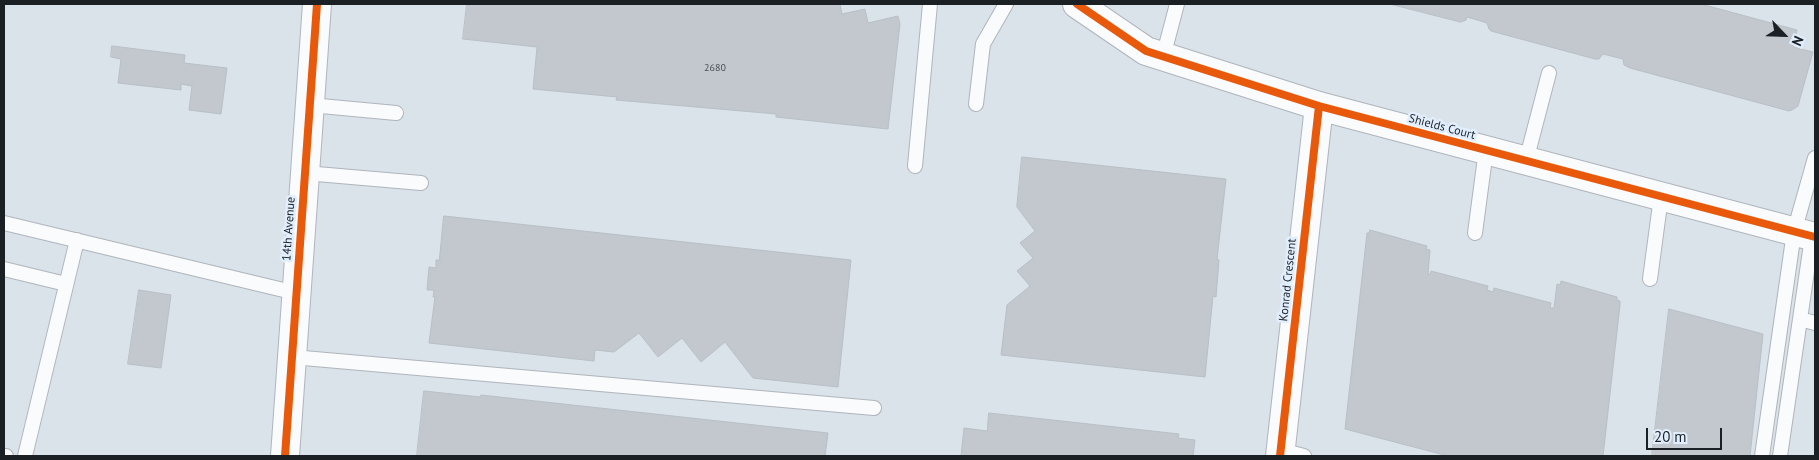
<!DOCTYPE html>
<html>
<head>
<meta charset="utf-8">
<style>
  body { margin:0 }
  #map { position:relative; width:1819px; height:460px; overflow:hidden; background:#dae2ea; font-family:"PT Sans",sans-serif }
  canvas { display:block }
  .frame { position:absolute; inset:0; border:5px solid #1b2025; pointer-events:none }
  .north { position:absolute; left:1759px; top:10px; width:50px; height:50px; -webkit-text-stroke:4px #e1eefd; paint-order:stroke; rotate:114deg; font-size:14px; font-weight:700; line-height:20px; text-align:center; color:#1b2025 }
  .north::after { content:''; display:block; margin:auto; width:18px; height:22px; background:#1b2025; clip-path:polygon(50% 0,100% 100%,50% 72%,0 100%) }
  .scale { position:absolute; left:1646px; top:428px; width:76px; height:22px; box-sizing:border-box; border:2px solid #1b2025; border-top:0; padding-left:6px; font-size:15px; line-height:18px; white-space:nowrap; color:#1b2025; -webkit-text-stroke:4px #e1eefd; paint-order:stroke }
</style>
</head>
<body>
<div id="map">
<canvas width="1819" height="460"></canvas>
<div class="frame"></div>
<div class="north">N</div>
<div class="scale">20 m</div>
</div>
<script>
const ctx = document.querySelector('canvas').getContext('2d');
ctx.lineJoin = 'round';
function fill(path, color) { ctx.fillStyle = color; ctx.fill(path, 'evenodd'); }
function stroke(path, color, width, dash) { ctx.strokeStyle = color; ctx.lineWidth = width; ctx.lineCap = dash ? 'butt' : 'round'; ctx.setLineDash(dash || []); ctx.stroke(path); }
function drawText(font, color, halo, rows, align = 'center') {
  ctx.font = font + ' "PT Sans",sans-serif'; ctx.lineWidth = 5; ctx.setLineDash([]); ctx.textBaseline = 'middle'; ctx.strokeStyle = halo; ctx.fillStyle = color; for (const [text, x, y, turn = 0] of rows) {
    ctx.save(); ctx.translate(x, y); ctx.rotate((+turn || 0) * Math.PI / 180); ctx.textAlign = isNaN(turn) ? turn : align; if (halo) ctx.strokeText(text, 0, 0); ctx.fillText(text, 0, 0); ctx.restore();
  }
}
const building = new Path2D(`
  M467,4H840L842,14L865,9L868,23L898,16L900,24L888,129L776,117V114L616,100L617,97L533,89L537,47L463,39Z
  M1390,4H1701L1797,30L1793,47L1813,52L1798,106L1792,110L1789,111L1630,68L1624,65L1623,59L1603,54L1599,59H1595L1491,31L1489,29L1487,23L1467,17L1466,20L1461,22Z
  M112,46L185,55L184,63L227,68L221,114L189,110L192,86L181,84V90L118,83L121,59L111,57Z
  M1022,157L1226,179L1217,259L1219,260L1216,297L1213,296L1205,377L1001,355L1007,305L1030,286L1017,271L1033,258L1020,243L1035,231L1017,207Z
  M444,216L851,260L838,387L753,378L725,342L701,362L682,338L658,357L639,333L614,352L595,350L594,361L429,343L435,297H433L434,290H427L429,267L436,268V260H439Z
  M1370,230L1427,246L1426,249L1430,250L1428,274H1430L1431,271L1488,286L1487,290L1493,292L1494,288L1551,303L1550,308H1554L1557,284L1560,285L1561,281L1617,297V300L1620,301V305L1603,456H1448L1345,429L1367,233H1369Z
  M139,290L171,295L161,368L128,364Z
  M1669,309L1763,334L1750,456H1652Z
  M424,391L480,397L481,395L828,433L825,456H417Z
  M989,413L1179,434L1178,438L1195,440L1193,456H961L964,428L987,431Z`);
fill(building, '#c2c8ce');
stroke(building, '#b8bfc5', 1);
const service = new Path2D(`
  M1163,57L1177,4
  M976,104L983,44L1006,4
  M310,105L396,113
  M1526,161L1549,73
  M915,166L930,4
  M305,173L421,183
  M4,223L296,293
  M1475,233L1486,150
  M4,269L66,284
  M1650,279L1661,197
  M1800,319L1815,323
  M292,357L874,408
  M1281,450L1304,456
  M4,456H6
  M25,456L77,240
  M1762,456L1794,232L1815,158
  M1780,456L1812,237`);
const minor = new Path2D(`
  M1077,4L1146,51L1319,106L1815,237
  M285,456L317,4
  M1280,456L1319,106`);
stroke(service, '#b0b5bc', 16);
stroke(minor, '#b0b5bc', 30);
stroke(service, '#f9fbfc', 14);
stroke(minor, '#f9fbfc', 28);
stroke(new Path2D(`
  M1077,4L1146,51L1319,106L1815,237
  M285,456L317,4
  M1280,456L1319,106`), '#e8590c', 8);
drawText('10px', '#484d52', null, [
  ["2680",715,68]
]);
drawText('12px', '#1b2025', '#e1eefd', [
  ["Shields Court",1442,127,15],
  ["14th Avenue",289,229,-86],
  ["Konrad Crescent",1288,280,-84]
]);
</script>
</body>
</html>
